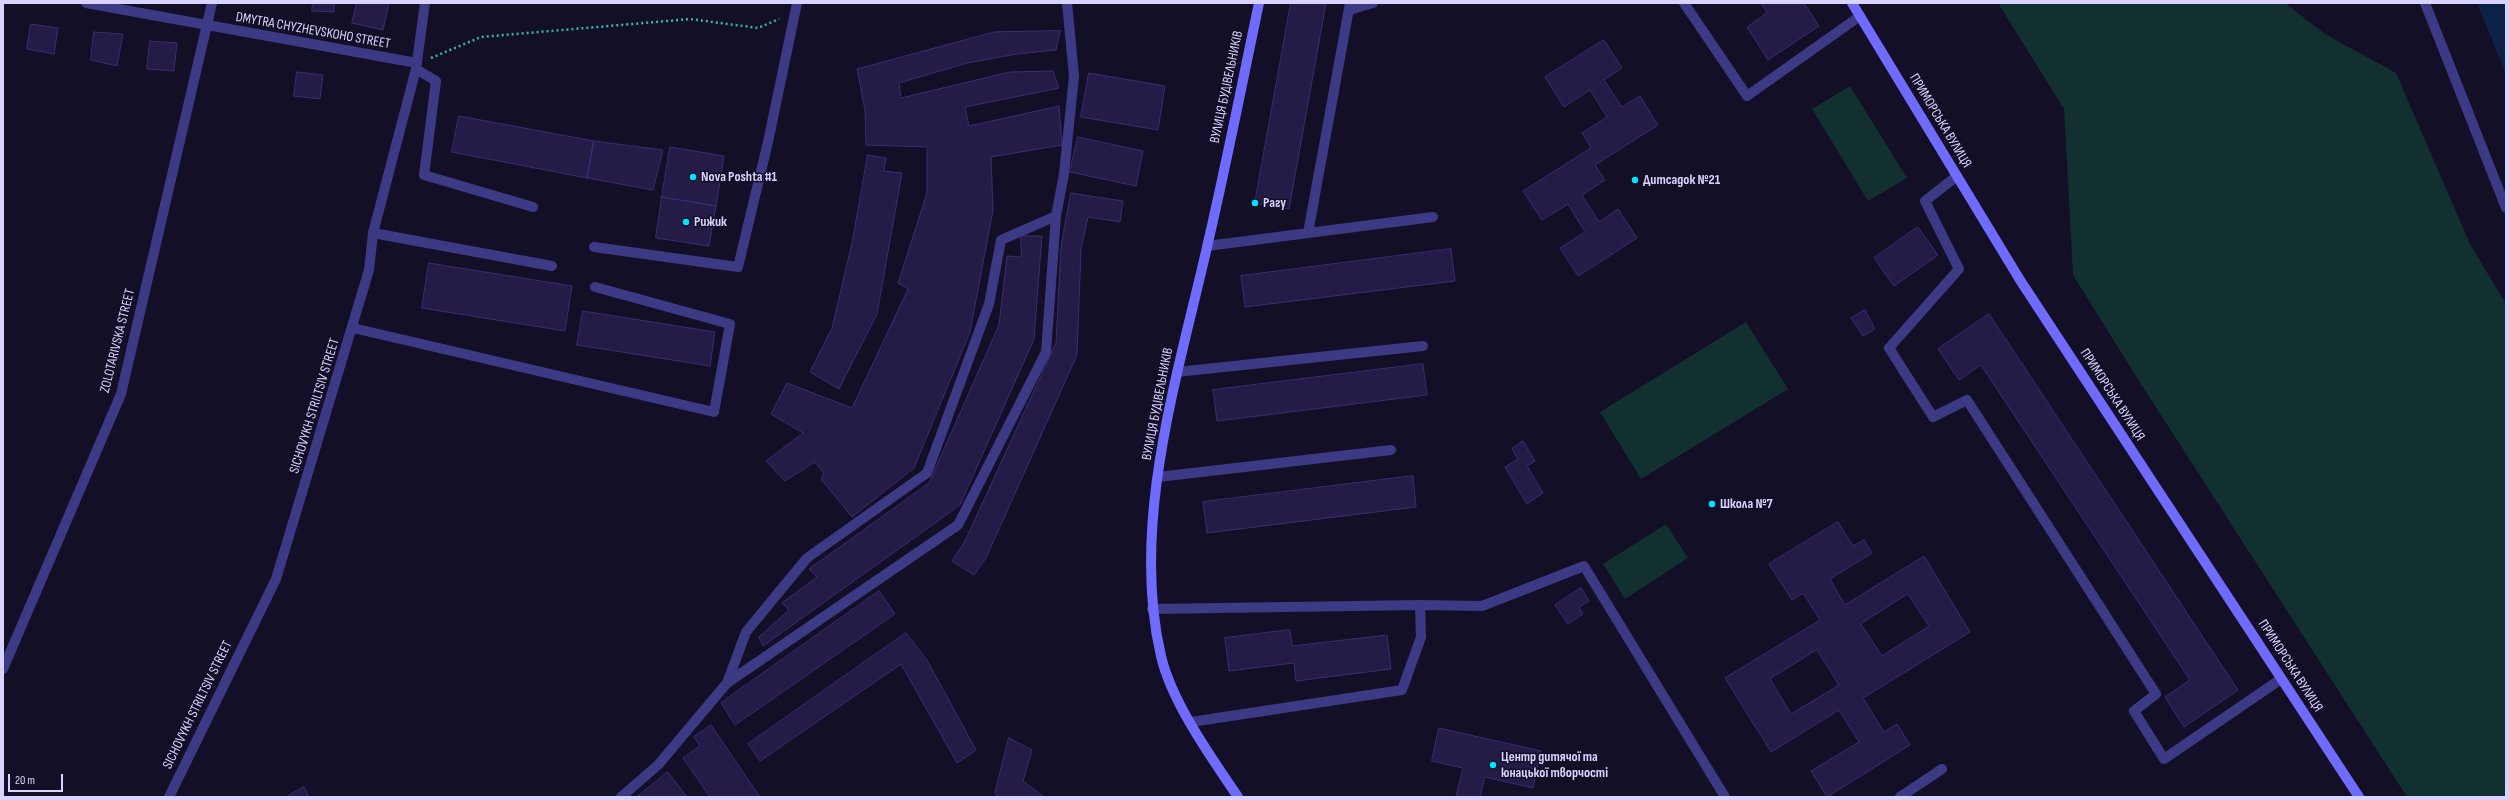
<!DOCTYPE html>
<html>
<head>
<meta charset="utf-8">
<style>
  body { margin:0 }
  #map { position:relative; width:2509px; height:800px; overflow:hidden; background:#130f26; font-family:"Sofia Sans Condensed",sans-serif }
  canvas { display:block }
  .frame { position:absolute; inset:0; border:4px solid #d9d4ff; pointer-events:none }
  .scale { position:absolute; left:8px; top:774px; width:55px; height:18px; box-sizing:border-box; border:2px solid #d9d4ff; border-top:0; padding-left:5px; font-size:12px; line-height:14px; white-space:nowrap; color:#d9d4ff; -webkit-text-stroke:3px #130f26; paint-order:stroke }
</style>
</head>
<body>
<div id="map">
<canvas width="2509" height="800"></canvas>
<div class="frame"></div>
<div class="scale">20 m</div>
</div>
<script>
const ctx = document.querySelector('canvas').getContext('2d');
ctx.lineJoin = 'round';
function fill(path, color) { ctx.fillStyle = color; ctx.fill(path, 'evenodd'); }
function stroke(path, color, width, dash) { ctx.strokeStyle = color; ctx.lineWidth = width; ctx.lineCap = dash ? 'butt' : 'round'; ctx.setLineDash(dash || []); ctx.stroke(path); }
function drawText(font, color, halo, rows, align = 'center') {
  ctx.font = font + ' "Sofia Sans Condensed",sans-serif'; ctx.lineWidth = 3; ctx.setLineDash([]); ctx.textBaseline = 'middle'; ctx.strokeStyle = halo; ctx.fillStyle = color; for (const [text, x, y, turn = 0] of rows) {
    ctx.save(); ctx.translate(x, y); ctx.rotate((+turn || 0) * Math.PI / 180); ctx.textAlign = isNaN(turn) ? turn : align; if (halo) ctx.strokeText(text, 0, 0); ctx.fillText(text, 0, 0); ctx.restore();
  }
}
fill(new Path2D(`
  M1998,3H2285L2325,34L2396,73L2470,244L2506,304V797H2407L2139,381L2073,275L2064,109Z
  M1850,86L1907,178L1868,201L1812,109Z
  M1746,322L1788,389L1641,479L1600,412Z
  M1666,524L1688,558L1625,599L1603,564Z`), '#12302f');
fill(new Path2D(`
  M2477,3H2506V74Z`), '#0c2248');
const building = new Path2D(`
  M313,3H334V12L312,11Z
  M357,3H389L383,30L352,23Z
  M1291,3H1326L1289,209L1255,203Z
  M1761,3H1804L1819,26L1768,60L1747,27L1767,13Z
  M31,24L58,28L54,54L27,49Z
  M1060,31L1056,50L1017,54L967,63L899,83L901,98L1010,72L1053,71L1059,88L965,107L969,126L1059,106L1062,145L991,157L993,210L970,332L914,468L852,517L821,479L824,474L815,462L785,481L766,461L803,433L771,414L787,383L852,408L908,289L898,283L927,193V147L866,145L865,110L857,69L994,32Z
  M94,32L123,34L117,66L91,60Z
  M1604,40L1622,68L1604,80L1622,107L1640,96L1658,125L1595,165L1605,180L1582,195L1599,222L1618,209L1637,238L1578,276L1560,248L1585,232L1568,204L1542,220L1523,191L1591,148L1582,133L1607,117L1590,90L1564,107L1545,77Z
  M150,41L177,43L174,71L147,69Z
  M297,72L323,75L320,99L294,96Z
  M1089,73L1165,86L1158,130L1081,117Z
  M459,116L594,141L587,178L452,152Z
  M1078,137L1143,151L1136,186L1070,172Z
  M594,141L663,150L653,190L587,178Z
  M670,147L724,156L716,206L662,197Z
  M868,155L886,158L884,171L902,173L877,314L839,389L810,372L832,328L852,243Z
  M1071,193L1123,201L1120,222L1088,217L1081,249L1077,355L986,558L974,575L952,561L965,541L1056,343L1061,247Z
  M662,197L716,206L709,246L656,238Z
  M1918,227L1938,255L1894,286L1874,258Z
  M1021,236H1042L1034,339L960,505L763,646L759,637L789,610L782,603L817,577L809,569L929,483L999,325L1007,256L1021,257Z
  M1451,249L1455,281L1245,307L1241,276Z
  M429,263L572,286L565,331L422,308Z
  M1865,310L1875,329L1863,336L1851,318Z
  M583,311L715,332L710,366L577,345Z
  M1989,314L2238,690L2184,727L2165,697L2190,680L1981,365L1959,380L1938,349Z
  M1423,364L1427,395L1217,421L1213,390Z
  M1523,441L1535,461L1527,466L1543,493L1527,504L1505,467L1518,459L1512,449Z
  M1413,476L1416,507L1207,533L1203,502Z
  M1838,522L1853,546L1864,540L1872,553L1830,579L1845,605L1924,556L1970,632L1863,698L1884,732L1897,724L1910,745L1827,797L1811,771L1859,742L1839,710L1771,752L1725,678L1820,620L1803,593L1792,600L1769,564ZM1908,594L1929,626L1882,656L1861,624ZM1817,650L1839,685L1791,714L1770,679Z
  M1581,588L1589,601L1579,607L1583,614L1568,624L1555,605Z
  M879,591L895,614L735,725L721,703Z
  M1290,630L1292,646L1387,635L1391,669L1296,681L1294,663L1229,671L1225,638Z
  M906,633L927,660L976,750L957,763L901,664L760,761L748,744Z
  M711,725L760,797H710L683,758L700,746L694,737Z
  M1439,728L1541,751L1533,788L1485,777L1480,797H1456L1463,768L1432,761Z
  M1009,738L1032,750L1023,781L1044,797H999L995,794Z
  M668,772L687,797H637Z
  M304,787L309,797H286Z`);
fill(building, '#241b47');
stroke(building, '#3b2d73', 1);
stroke(new Path2D(`
  M431,58L481,37L690,19L758,28L779,19`), '#2fb8b0', 2.5, [2, 3]);
stroke(new Path2D(`
  M1684,3L1747,96L1860,16
  M2425,3L2506,208
  M1349,10L1373,3
  M416,69L436,81L424,175L533,207
  M1957,176L1925,201L1959,269L1889,348L1933,417L1967,400L2156,694L2134,711L2164,759L2281,679
  M373,233L552,266
  M1308,233L1350,3
  M1207,246L1433,217
  M594,247L738,267L768,142L797,3
  M353,328L714,412L730,324L595,287
  M1177,372L1423,346
  M1158,477L1391,450
  M1420,605L1482,606L1584,566L1725,797
  M1152,609L1420,605L1421,637L1402,690L1191,722
  M727,683L746,632L807,558L927,473L989,304L1001,240L1056,216
  M621,797L658,765L727,683L958,525L1046,352L1056,216L1064,174L1074,76L1067,3
  M1900,797L1942,769`), '#3d3a85', 10);
stroke(new Path2D(`
  M86,3L417,63
  M3,669L121,394L212,3
  M169,797L276,579L369,270L373,233L416,69L425,3`), '#3d3a85', 10);
stroke(new Path2D(`
  M1852,3L2020,280L2359,797
  M1238,797C1211,757 1172,703 1161,656C1130,524 1178,375 1207,247C1226,166 1242,84 1259,3`), '#6f6bff', 10);
for (const [x, y, r, color] of [
  [693,177,4,"#00e5ff"],
  [1635,180,4,"#00e5ff"],
  [1255,203,4,"#00e5ff"],
  [686,222,4,"#00e5ff"],
  [1712,504,4,"#00e5ff"],
  [1493,765,4,"#00e5ff"]
]) { const dot = new Path2D(); dot.arc(x, y, r, 0, 2 * Math.PI); ctx.fillStyle = color; ctx.fill(dot); stroke(dot, '#130f26', 1.5); }
drawText('14px', '#d9d4ff', '#130f26', [
  ["DMYTRA CHYZHEVSKOHO STREET",313,31,10],
  ["ВУЛИЦЯ БУДІВЕЛЬНИКІВ",1227,87,-78],
  ["ПРИМОРСЬКА ВУЛИЦЯ",1940,121,59],
  ["ZOLOTARIVSKA STREET",118,341,-76],
  ["ПРИМОРСЬКА ВУЛИЦЯ",2112,395,57],
  ["ВУЛИЦЯ БУДІВЕЛЬНИКІВ",1158,404,-79],
  ["SICHOVYKH STRILTSIV STREET",315,406,-73],
  ["ПРИМОРСЬКА ВУЛИЦЯ",2290,666,57],
  ["SICHOVYKH STRILTSIV STREET",198,705,-64]
]);
drawText('bold 14px', '#d9d4ff', '#130f26', [
  ["Nova Poshta #1",701,177],
  ["Дитсадок №21",1643,180],
  ["Рагу",1263,203],
  ["Рижик",694,222],
  ["Школа №7",1720,504],
  ["Центр дитячої та",1501,757],
  ["юнацької творчості",1501,773]
], 'left');
</script>
</body>
</html>
